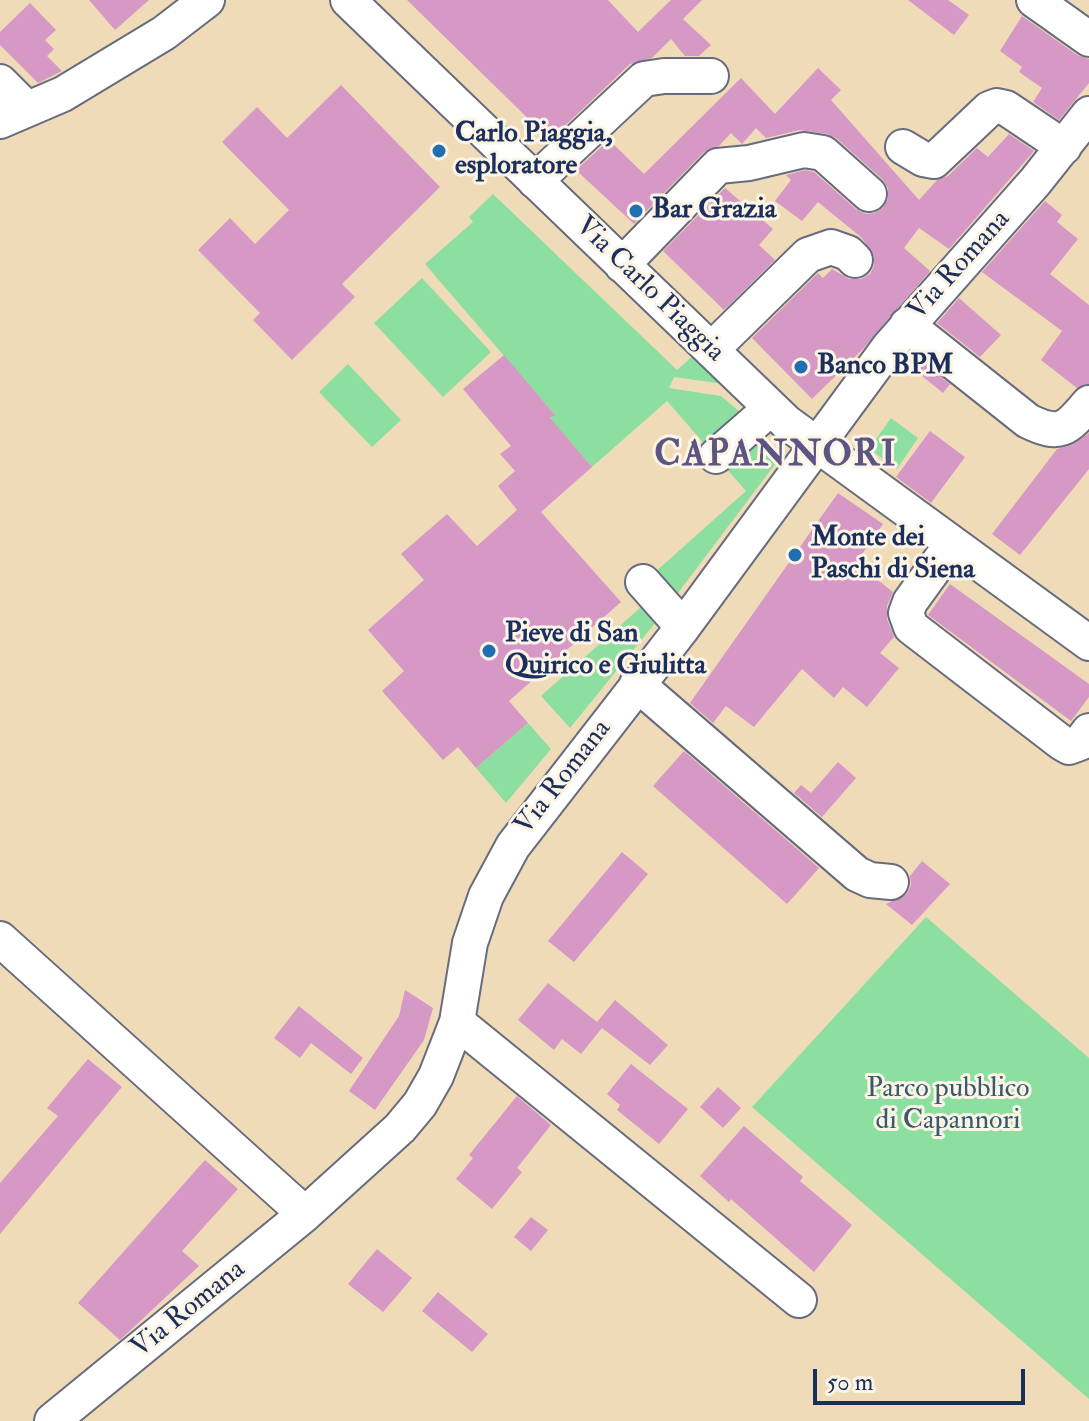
<!DOCTYPE html>
<html>
<head>
<meta charset="utf-8">
<style>
  body { margin:0 }
  #map { position:relative; width:1089px; height:1421px; overflow:hidden; background:#f0dbb9; font-family:"IM FELL Double Pica",serif }
  canvas { display:block }
  .scale { position:absolute; left:813px; top:1369px; width:212px; height:36px; box-sizing:border-box; border:4px solid #1b2f5e; border-top:0; padding-left:10px; font-size:24px; line-height:28px; white-space:nowrap; color:#1b2f5e; -webkit-text-stroke:6px #fcf5e5; paint-order:stroke }
</style>
</head>
<body>
<div id="map">
<canvas width="1089" height="1421"></canvas>
<div class="scale">50 m</div>
</div>
<script>
const ctx = document.querySelector('canvas').getContext('2d');
ctx.lineJoin = 'round';
function fill(path, color) { ctx.fillStyle = color; ctx.fill(path, 'evenodd'); }
function stroke(path, color, width, dash) { ctx.strokeStyle = color; ctx.lineWidth = width; ctx.lineCap = dash ? 'butt' : 'round'; ctx.setLineDash(dash || []); ctx.stroke(path); }
function drawText(font, color, halo, rows, align = 'center') {
  ctx.font = font + ' "IM FELL Double Pica",serif'; ctx.lineWidth = 6; ctx.setLineDash([]); ctx.textBaseline = 'middle'; ctx.strokeStyle = halo; ctx.fillStyle = color; for (const [text, x, y, turn = 0] of rows) {
    ctx.save(); ctx.translate(x, y); ctx.rotate((+turn || 0) * Math.PI / 180); ctx.textAlign = isNaN(turn) ? turn : align; if (halo) ctx.strokeText(text, 0, 0); ctx.fillText(text, 0, 0); ctx.restore();
  }
}
fill(new Path2D(`
  M493,194L677,370L694,355L724,384L674,377L669,388L721,396L745,416L708,448L667,401L592,467L550,419L554,414L425,264L473,222L469,217Z
  M422,278L491,352L443,397L374,323Z
  M348,364L401,420L372,447L319,392Z
  M891,418L918,438L897,469L869,449Z
  M762,434L782,455L675,597L654,573L746,491L724,466Z
  M641,607L656,622L570,728L541,696Z
  M528,723L551,749L506,803L476,768Z
  M926,917L1089,1058V1399L752,1107Z`), '#8cdfa0');
fill(new Path2D(`
  M89,0H149L115,30Z
  M407,0H608L638,32L671,0H702L683,19L711,45L699,56H685L671,39L652,58L630,64L550,140Z
  M908,0H948L969,15L954,35Z
  M30,3L56,30L45,40L54,49L47,56L62,71L38,83L0,45V32Z
  M1022,16L1077,55L1089,59V83L1059,120L1033,102L1042,88L1019,72L1022,67L1000,51Z
  M818,68L841,90L831,100L919,200L937,180L948,176L977,148L988,157L1009,134L1034,151L949,249L919,228L904,248L930,271L861,351L812,399L752,338L818,273L823,278L832,269L849,279H861L870,274L874,266V256L862,238L818,202L802,221L775,201L791,180L786,175L805,170L814,172L856,209L866,214L874,213L883,208L888,199V188L882,179L836,138L827,134L800,130L766,138L756,128L742,144L731,133L719,146L704,152L634,224L576,170L609,140L644,174L741,78L775,114Z
  M341,85L440,187L342,284L355,297L292,360L253,320L260,313L198,250L230,218L255,244L289,210L222,142L257,107L287,138Z
  M725,188L773,229L759,245L775,260L724,310L663,251Z
  M1045,201L1062,215L1057,222L1078,239L1050,274L1089,305V384L1077,388L1041,360L1062,331L982,272Z
  M959,298L1001,335L980,357L937,323Z
  M504,355L555,415L550,418L592,467L541,512L621,602L509,701L528,723L476,768L458,747L443,760L382,691L404,671L368,630L424,580L401,554L447,514L477,546L517,510L498,486L515,471L500,454L511,446L463,389Z
  M916,357L950,384L943,393L911,367Z
  M930,431L965,457L931,503L896,477Z
  M1089,433V469L1020,555L992,534L1057,449L1072,445Z
  M838,493L883,524L856,563L893,592L887,606V619L894,637L880,653L899,668L867,707L843,687L834,698L802,669L754,727L726,706L713,723L690,703Z
  M950,584L1089,684V697L1071,721L928,615Z
  M684,751L819,868L787,904L653,786Z
  M838,762L856,778L822,817L794,793L801,785L811,793Z
  M622,852L648,874L574,962L548,941Z
  M922,861L950,884L912,925L886,904L907,894L911,885L910,876Z
  M548,983L597,1022L615,1000L668,1045L650,1065L602,1028L581,1054L562,1039L554,1050L518,1020Z
  M405,990L433,1008L424,1040L375,1110L349,1091L399,1016Z
  M299,1006L363,1058L351,1074L311,1043L300,1058L274,1038Z
  M88,1059L122,1087L0,1234V1183L58,1116L47,1108Z
  M631,1064L688,1109L659,1144L617,1110L620,1105L607,1094Z
  M718,1087L741,1108L723,1128L700,1107Z
  M517,1096L551,1125L517,1168L522,1172L492,1209L456,1179L473,1158L469,1155Z
  M744,1126L803,1177L800,1181L852,1225L814,1272L731,1199L729,1202L700,1176Z
  M205,1160L238,1189L182,1251L199,1266L120,1340L78,1303Z
  M531,1217L548,1230L531,1251L514,1237Z
  M377,1249L412,1278L383,1312L348,1284Z
  M438,1292L488,1334L472,1352L422,1311Z`), '#d698c5');
const minor = new Path2D(`
  M348,0L786,422L1089,643
  M1034,0L1089,39
  M0,82L27,109
  M0,121L63,94L164,33L207,0
  M903,147L923,159L934,161L989,109L997,106L1006,108L1064,147
  M535,181L644,79L664,76H711
  M622,265L718,166L749,163L804,150L823,153L869,194
  M907,325L1028,421C1061,437 1067,429 1089,403
  M711,350L808,255L831,247L848,253L855,260
  M716,456L771,408
  M952,544L910,602L906,613L911,627L1062,743L1069,747L1080,743L1089,731
  M643,582L683,627
  M637,684L857,874L870,880L891,882
  M0,939L305,1214
  M457,1022L799,1300
  M52,1421L305,1214L400,1128L420,1104L436,1076L457,1022L470,943L486,896L513,846L683,627L889,347L1035,182L1089,114`);
stroke(minor, '#666b7e', 38);
stroke(minor, '#fff', 34);
for (const [x, y, r, color] of [
  [439,151,8,"#1f6fb2"],
  [636,211,8,"#1f6fb2"],
  [801,367,8,"#1f6fb2"],
  [795,555,8,"#1f6fb2"],
  [489,651,8,"#1f6fb2"]
]) { const dot = new Path2D(); dot.arc(x, y, r, 0, 2 * Math.PI); ctx.fillStyle = color; ctx.fill(dot); stroke(dot, '#fcf5e5', 3); }
drawText('bold 28px', '#1b2f5e', '#fcf5e5', [
  ["Carlo Piaggia,",455,135],
  ["esploratore",455,167],
  ["Bar Grazia",652,211],
  ["Banco BPM",817,367],
  ["Monte dei",811,539],
  ["Paschi di Siena",811,571],
  ["Pieve di San",505,635],
  ["Quirico e Giulitta",505,667]
], 'left');
drawText('28px', '#1b2f5e', '#fcf5e5', [
  ["Via Romana",960,266,-48],
  ["Via Carlo Piaggia",649,290,44],
  ["Via Romana",564,778,-52],
  ["Via Romana",189,1310,-39]
]);
drawText('28px', '#375b6e', '#fcf5e5', [
  ["Parco pubblico",948,1090],
  ["di Capannori",948,1122]
]);
ctx.letterSpacing = '2px';
drawText('bold 36px', '#5c5482', '#fcf5e5', [
  ["CAPANNORI",776,457]
]);
ctx.letterSpacing = '0px';
</script>
</body>
</html>
